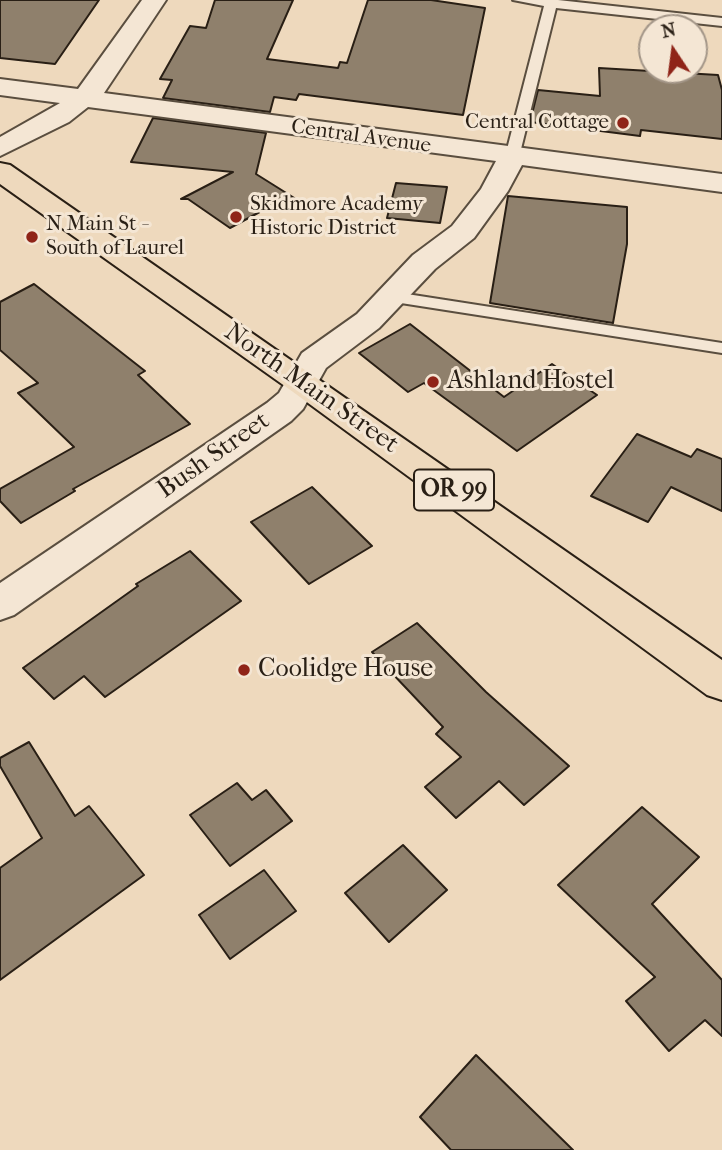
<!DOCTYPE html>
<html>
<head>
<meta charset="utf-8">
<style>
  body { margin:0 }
  #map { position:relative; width:722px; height:1150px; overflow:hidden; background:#eed9bd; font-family:"IM FELL French Canon",serif }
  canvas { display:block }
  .north { position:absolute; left:638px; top:14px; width:70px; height:70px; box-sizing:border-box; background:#f4e6d4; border:2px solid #a39688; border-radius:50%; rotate:347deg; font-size:19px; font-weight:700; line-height:28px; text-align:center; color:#291f15 }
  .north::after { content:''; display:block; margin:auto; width:24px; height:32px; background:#8f2418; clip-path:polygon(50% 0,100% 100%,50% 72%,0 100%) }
</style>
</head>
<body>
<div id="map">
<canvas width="722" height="1150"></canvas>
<div class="north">N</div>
</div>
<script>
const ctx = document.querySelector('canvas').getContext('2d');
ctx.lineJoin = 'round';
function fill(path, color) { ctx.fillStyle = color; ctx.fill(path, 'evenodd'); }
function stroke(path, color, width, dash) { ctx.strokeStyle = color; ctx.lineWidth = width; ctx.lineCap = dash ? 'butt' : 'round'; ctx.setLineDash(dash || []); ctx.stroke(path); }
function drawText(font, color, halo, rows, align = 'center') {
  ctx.font = font + ' "IM FELL French Canon",serif'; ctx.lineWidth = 6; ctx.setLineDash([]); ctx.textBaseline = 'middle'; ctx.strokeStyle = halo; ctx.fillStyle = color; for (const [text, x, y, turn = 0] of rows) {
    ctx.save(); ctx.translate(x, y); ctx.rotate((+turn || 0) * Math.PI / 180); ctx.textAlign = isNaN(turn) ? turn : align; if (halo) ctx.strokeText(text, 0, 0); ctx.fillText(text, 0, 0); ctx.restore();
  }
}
const building = new Path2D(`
  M0,0H99L55,64L0,58Z
  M215,0H293L267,59L338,68L340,62L347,63L368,0H431L485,8L463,115L299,94L296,100L274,97L270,112L163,98L172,80L160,79L190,26L206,28Z
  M599,68L718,75L722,90V139L641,130L640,136L530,122L538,90L600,96Z
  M153,118L266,133L256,174L315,211L269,207L230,228L188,199H181L233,172L131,162Z
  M396,183L447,187L440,223L387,218Z
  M508,196L627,207V244L613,323L490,303Z
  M34,284L145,371L138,375L190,424L73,489L75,491L21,523L0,501V489L74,447L18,393L38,383L0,350V302Z
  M410,324L504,397L552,364L597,395L517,451L424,383L408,392L359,353Z
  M637,434L691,457L697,449L722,459V511L671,487L648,522L591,496Z
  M312,487L372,546L309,584L251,522Z
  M190,551L241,601L105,697L84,676L54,699L23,668L138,586L136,584Z
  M417,623L486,692L569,766L524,805L499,781L456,818L425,787L461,757L436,734L443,727L372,652Z
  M29,742L75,816L89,806L144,875L0,980V868L42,838L0,766V758Z
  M237,783L252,800L266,790L292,821L230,866L190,815Z
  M642,807L699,857L652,904L722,980V1036L705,1020L669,1051L626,1001L655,977L558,885Z
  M403,845L447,890L389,942L345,893Z
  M264,870L296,911L230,959L199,915Z
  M476,1055L573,1150H451L420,1117Z`);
fill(building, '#8f806c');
stroke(building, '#291f15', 2);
const service = new Path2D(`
  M513,0H558L722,18V26L556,8L519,157L512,161L505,157L544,6Z
  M394,292L722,343V353L388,301L386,297Z`);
const minor = new Path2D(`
  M142,0H166L104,93L722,174V192L522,165L508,191L474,238L435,269L379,328L326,368L303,409L291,421L14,615L0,620V583L267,403L279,393L302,353L357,314L413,255L452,226L481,189L496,161L88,107L69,122L0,156V137L60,103L0,95V79L78,89Z`);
const primary = new Path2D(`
  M0,163L10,165L722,660V700L707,695L289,389L0,184Z`);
stroke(service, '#5a4e3f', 4);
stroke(minor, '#5a4e3f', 4);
stroke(primary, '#291f15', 4);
fill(service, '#f4e6d4');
fill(minor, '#f4e6d4');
fill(primary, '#eed9bd');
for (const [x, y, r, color] of [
  [623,123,7,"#8f2418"],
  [236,217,7,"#8f2418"],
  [32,237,7,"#8f2418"],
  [433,382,7,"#8f2418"],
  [244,670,7,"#8f2418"]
]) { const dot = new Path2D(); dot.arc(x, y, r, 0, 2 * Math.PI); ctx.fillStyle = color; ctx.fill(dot); stroke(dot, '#f4e6d4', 2.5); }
drawText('21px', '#291f15', '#f4e6d4', [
  ["Central Cottage",609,123,"right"],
  ["Skidmore Academy",250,205],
  ["Historic District",250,229],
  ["N Main St -",46,225],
  ["South of Laurel",46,249]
], 'left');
drawText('21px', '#291f15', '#f4e6d4', [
  ["Central Avenue",361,137,8]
]);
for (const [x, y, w] of [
  [454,490,80]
]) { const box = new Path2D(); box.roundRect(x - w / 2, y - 20.5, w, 41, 5); ctx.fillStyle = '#f4e6d4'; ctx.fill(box); stroke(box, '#291f15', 2); }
drawText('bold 24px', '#291f15', null, [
  ["OR 99",454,490]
]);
drawText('26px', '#291f15', '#f4e6d4', [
  ["Ashland Hostel",447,382],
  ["Coolidge House",258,670]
], 'left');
drawText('26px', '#291f15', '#f4e6d4', [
  ["North Main Street",311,389,35],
  ["Bush Street",214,456,-35]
]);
</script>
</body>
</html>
